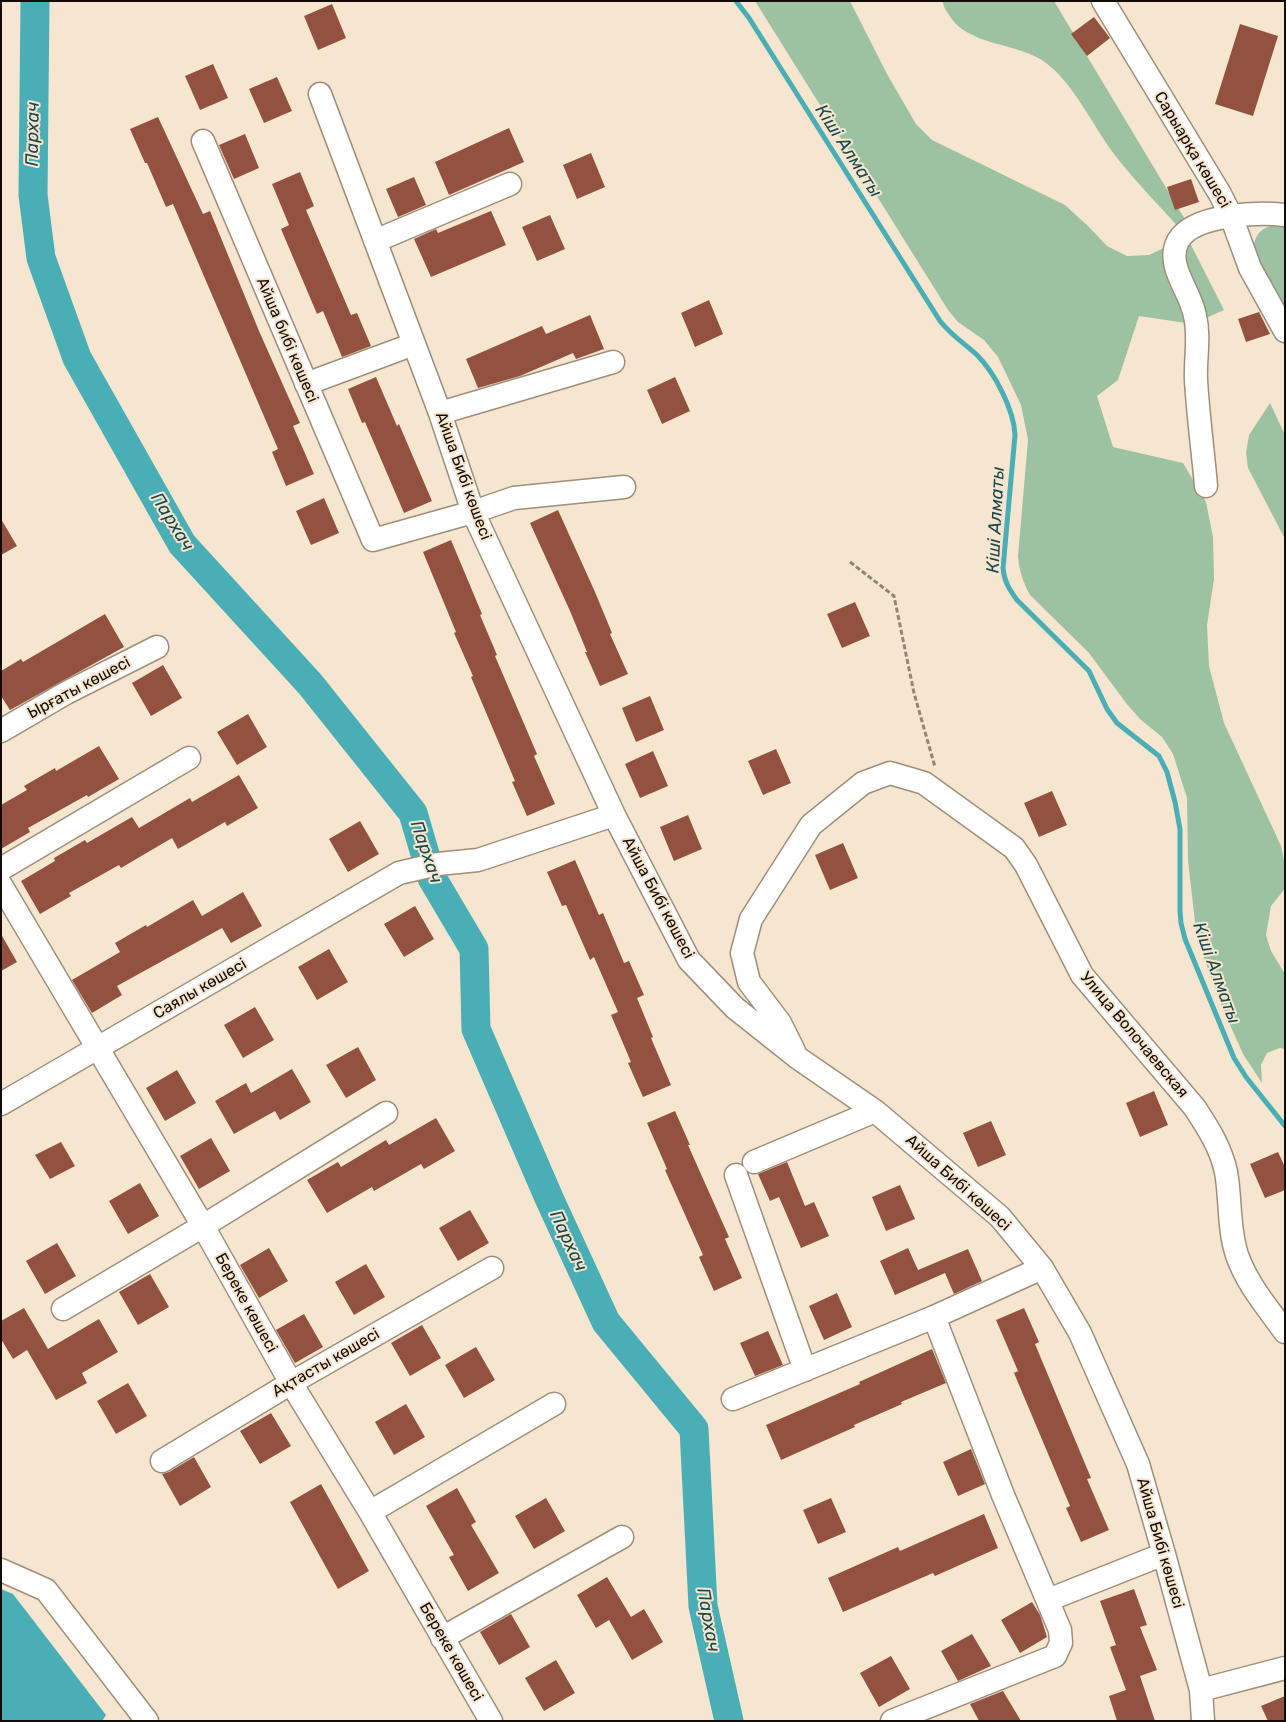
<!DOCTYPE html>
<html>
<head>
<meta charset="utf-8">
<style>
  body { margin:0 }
  #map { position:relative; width:1286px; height:1722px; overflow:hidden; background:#f6e6cf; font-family:Rubik,sans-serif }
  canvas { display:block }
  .frame { position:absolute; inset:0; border:2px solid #120c05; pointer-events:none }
</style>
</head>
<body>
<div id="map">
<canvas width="1286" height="1722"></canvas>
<div class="frame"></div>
</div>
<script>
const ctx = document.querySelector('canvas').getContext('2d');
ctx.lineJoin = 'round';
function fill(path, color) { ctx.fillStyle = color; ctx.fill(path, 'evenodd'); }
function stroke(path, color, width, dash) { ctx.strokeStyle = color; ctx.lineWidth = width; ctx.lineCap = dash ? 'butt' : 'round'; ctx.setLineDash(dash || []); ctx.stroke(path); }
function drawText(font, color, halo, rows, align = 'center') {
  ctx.font = font + ' Rubik,sans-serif'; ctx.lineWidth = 4; ctx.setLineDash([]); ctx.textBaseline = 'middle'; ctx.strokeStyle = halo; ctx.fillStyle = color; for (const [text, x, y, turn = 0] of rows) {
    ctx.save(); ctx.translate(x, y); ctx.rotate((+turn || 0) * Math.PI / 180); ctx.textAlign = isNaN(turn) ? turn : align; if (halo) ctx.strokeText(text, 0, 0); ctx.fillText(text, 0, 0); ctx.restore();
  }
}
fill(new Path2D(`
  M755,1H850L887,74L916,124L932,140L1065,205L1089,227L1107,246L1127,256L1149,255L1187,237C1163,209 1136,183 1114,154C1093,126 1074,84 1046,63C1019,42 968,47 949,15C946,10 943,7 943,1H1054L1186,221L1187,237L1224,310L1193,324L1139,316L1118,380L1097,396L1113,447L1183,463L1206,502L1213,537L1214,579L1207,625L1209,666L1224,723L1281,846L1285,865V885L1284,890L1271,906L1266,935L1271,951L1285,974V1049L1280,1048L1267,1053L1261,1065L1262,1083L1243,1054L1222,1007L1197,939L1188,861L1187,798L1173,754L1162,737L1140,719L1126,703L1089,653L1030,595C1023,582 1019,570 1018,556L1028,440L1021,405L998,357L984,340L958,322L948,310Z
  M1280,223L1285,224V311L1253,250C1255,232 1263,227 1280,223Z
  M1270,403L1285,435V539L1248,468L1246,453L1249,435Z`), '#9dc2a3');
fill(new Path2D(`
  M1,1589L13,1594L106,1715L102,1721H1Z`), '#49aeb5');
stroke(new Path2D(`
  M736,1L749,18L940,321C952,336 964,343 977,355C995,373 1014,410 1015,435L1003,568C1004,581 1009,589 1017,600L1089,671L1107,709L1117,723L1159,756L1167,772L1175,802L1180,829V911L1181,923L1185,939L1234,1058L1246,1077L1285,1126`), '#49aeb5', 5);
stroke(new Path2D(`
  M35,1L33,195L41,258L77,358L182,544L310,684L413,813L432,878L474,949L476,1029L549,1198L606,1322L694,1429L703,1606L729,1721`), '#49aeb5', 29);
fill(new Path2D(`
  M332,4L346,38L318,50L304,16Z
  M1094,17L1110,38L1087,56L1071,34Z
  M1240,24L1278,36L1253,116L1215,104Z
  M213,64L228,98L200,110L185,76Z
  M277,77L292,111L264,123L249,89Z
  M158,117L203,214L210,211L259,331L300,423L293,426L314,474L286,486L272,452L278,449L173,204L166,207L147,163H145L130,129Z
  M509,128L524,162L449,195L435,162Z
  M245,134L259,168L234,179L219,145Z
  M591,153L605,187L577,199L563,165Z
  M300,172L314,206L306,210L351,315L357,313L371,346L342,357L323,311L317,314L281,229L289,225L272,184Z
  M414,177L426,205L398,217L386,189Z
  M1191,179L1199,202L1175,210L1167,187Z
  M491,211L506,245L431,277L414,239L436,229L438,233Z
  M550,215L565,249L537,261L522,227Z
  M709,300L723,334L695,347L681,313Z
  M1259,312L1270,334L1246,342L1238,319Z
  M590,315L604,349L576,359L573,353L520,376L478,388L466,359L542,326L546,334Z
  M376,377L397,426L399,424L432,501L404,513L365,422L362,423L348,389Z
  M675,377L690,411L662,424L647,390Z
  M324,498L339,533L311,545L296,511Z
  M558,510L595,592L612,633L610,634L628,674L600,686L585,652H587L570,611L530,523Z
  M1,519L17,546L1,555Z
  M451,540L482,614L480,615L497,655L495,656L537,754L534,756L555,804L527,816L512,782L515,781L471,677L473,676L454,633L456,632L423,552Z
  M855,602L870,636L842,648L827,614Z
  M105,614L124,647L10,710L1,696V671L21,659L23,662Z
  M163,665L182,698L151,716L132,683Z
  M650,696L664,730L636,742L622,708Z
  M248,714L267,747L237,765L217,732Z
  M99,746L119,779L88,797L87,795L28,828L30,832L1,849V805L27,790L24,786L55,768L56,771Z
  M776,749L791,783L763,795L748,761Z
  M653,751L668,786L640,798L625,764Z
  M239,775L258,808L227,826L225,822L178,849L172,838L121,868L119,865L69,893L71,896L40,914L21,881L55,861L54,858L85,840L87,843L132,817L139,828L190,798L192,802Z
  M1052,791L1067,825L1039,837L1024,803Z
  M688,815L702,849L674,861L660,827Z
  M360,821L379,854L348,872L329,839Z
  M843,843L858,878L830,890L815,855Z
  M575,860L599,915L603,913L624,963L629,961L644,995L637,998L653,1037L651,1038L671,1085L643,1097L628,1063L631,1062L611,1015L618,1012L594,957L590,960L566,905L562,906L547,872Z
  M243,892L262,926L231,943L222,928L117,986L122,995L92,1013L72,980L120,952L115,943L146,925L147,927L193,900L202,916Z
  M415,906L434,939L404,957L384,924Z
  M1,934L17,962L1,971Z
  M329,949L348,982L317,1000L298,967Z
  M255,1007L274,1040L243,1058L224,1025Z
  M358,1047L376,1080L346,1098L326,1065Z
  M292,1069L311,1102L280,1120L275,1111L234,1134L215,1101L246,1083L251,1093Z
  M177,1070L196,1103L165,1121L146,1088Z
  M1154,1091L1168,1125L1140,1137L1126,1103Z
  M675,1111L690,1145H688L729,1237L725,1239L742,1278L714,1291L699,1257L703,1255L665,1170L667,1169L647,1123Z
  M436,1118L455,1151L424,1169L421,1164L374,1191L372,1187L327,1213L307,1180L338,1162L341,1167L386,1140L389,1145Z
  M991,1121L1006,1155L978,1167L963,1133Z
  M211,1138L230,1171L199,1189L180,1156Z
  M61,1142L75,1166L50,1179L35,1155Z
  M1278,1152L1285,1167V1190L1265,1198L1250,1164Z
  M787,1162L805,1206L814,1202L829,1236L801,1248L779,1197L770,1201L758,1174Z
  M140,1183L159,1216L128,1234L109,1201Z
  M900,1185L915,1219L886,1231L872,1197Z
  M470,1210L489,1243L458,1261L439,1228Z
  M57,1243L76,1276L45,1294L26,1261Z
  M269,1248L288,1281L259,1298L240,1265Z
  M908,1248L918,1270L968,1249L982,1281L954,1294L945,1273L895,1295L880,1261Z
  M366,1264L385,1297L354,1315L335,1282Z
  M150,1274L169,1307L138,1325L119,1292Z
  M837,1293L852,1327L824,1340L809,1306Z
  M24,1308L48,1349L99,1319L118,1352L82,1373L87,1383L56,1400L27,1350L13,1359L1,1339V1321Z
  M1024,1308L1039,1342L1035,1344L1091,1478L1087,1479L1109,1530L1081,1542L1066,1508L1070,1506L1014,1373L1018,1371L996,1320Z
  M304,1314L323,1347L295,1363L276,1330Z
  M422,1325L441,1358L410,1376L391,1343Z
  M768,1331L783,1365L755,1376L740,1343Z
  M476,1347L495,1380L464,1398L445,1365Z
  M932,1349L946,1383L901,1402L902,1404L854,1425L855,1427L781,1460L766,1425L860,1384L859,1382Z
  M128,1383L147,1416L116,1434L97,1401Z
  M406,1404L425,1437L394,1455L375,1422Z
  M271,1413L291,1446L260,1464L240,1431Z
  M971,1449L985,1484L958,1496L943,1462Z
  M194,1457L211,1487L180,1506L162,1474L169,1472Z
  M321,1484L369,1571L338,1589L290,1502Z
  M457,1488L476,1522L471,1525L499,1573L468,1591L449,1557L454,1555L426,1506Z
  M546,1498L565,1531L534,1549L515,1516Z
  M831,1498L846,1532L818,1544L803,1510Z
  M984,1514L998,1548L935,1576L933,1573L843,1612L828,1578L898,1547L900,1551Z
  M607,1577L631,1617L644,1609L663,1642L632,1660L609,1620L596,1628L577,1595Z
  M1134,1589L1147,1625L1140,1627L1157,1670L1140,1676L1155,1721H1117L1109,1696L1126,1690L1110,1647L1116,1645L1100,1601Z
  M1032,1602L1040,1615L1047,1637L1020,1653L1001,1620Z
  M511,1614L530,1647L499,1665L480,1632Z
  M972,1634L991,1666L958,1681L941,1651Z
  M891,1656L910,1689L879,1707L860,1673Z
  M556,1660L575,1693L544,1711L525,1678Z
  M1003,1691L1021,1721H979L970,1704Z
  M1285,1696V1721H1268L1261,1706Z`), '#93513f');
const minor = new Path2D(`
  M1103,1L1220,194L1231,216L1250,268L1285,331
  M320,94L440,413L473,512L614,815L689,960L735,1008L798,1058L875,1111L1000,1217L1042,1268L1080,1333L1138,1464L1164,1554L1201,1690L1203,1721
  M203,141L373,540L473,512L514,498L624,487
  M375,241L510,184
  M306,384L414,344
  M440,413L613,362
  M1206,486C1203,451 1198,415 1196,380C1195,359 1200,337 1195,316C1191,291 1165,266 1178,241C1193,214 1258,212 1285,215
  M1,731L66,693L157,647
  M1,869L189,758
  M1,885L203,1226L291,1383L370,1512L491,1721
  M794,1051L780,1023L749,982L742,953L751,919L811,825L863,783L890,773L924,783L1014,848L1026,865L1082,975L1195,1108C1208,1128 1221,1148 1226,1172C1231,1199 1228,1228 1237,1255C1247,1284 1267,1307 1285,1332
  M1,1104L399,873L438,864L478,860L614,815
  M754,1162L875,1111
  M736,1175L805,1370
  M63,1309L203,1226L386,1113
  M733,1399L934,1317L1042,1268
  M162,1461L291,1383L492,1268
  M370,1512L554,1404
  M1,1570L46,1590L147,1721
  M1048,1600L1164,1554
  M442,1638L622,1537
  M1201,1690L1285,1668
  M892,1721L1055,1656L1061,1643L1060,1630L1003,1495L934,1317`);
stroke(minor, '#9e8f79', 25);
stroke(new Path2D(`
  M850,562L894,596L914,693L935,767`), '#918676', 3, [5, 2.5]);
stroke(minor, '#fff', 22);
drawText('16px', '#120c05', '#f6e6cf', [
  ["Сарыарқа көшесі",1192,150,59],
  ["Айша бибі көшесі",287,340,67],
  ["Айша Бибі көшесі",463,476,70],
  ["Ырғаты көшесі",79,688,-28],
  ["Айша Бибі көшесі",658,898,62],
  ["Саялы көшесі",200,989,-30],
  ["Улица Волочаевская",1134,1035,50],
  ["Айша Бибі көшесі",958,1183,42],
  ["Береке көшесі",246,1303,61],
  ["Ақтасты көшесі",326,1363,-30],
  ["Айша Бибі көшесі",1160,1543,74],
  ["Береке көшесі",451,1652,60]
]);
drawText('italic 18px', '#1a484b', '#f6e6cf', [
  ["Пархач",33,134,-89],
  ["Кіші Алматы",848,151,57],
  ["Кіші Алматы",996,520,-87],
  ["Пархач",172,522,58],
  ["Пархач",426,852,71],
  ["Кіші Алматы",1216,973,70],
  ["Пархач",568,1241,65],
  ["Пархач",708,1620,80]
]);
</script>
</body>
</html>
